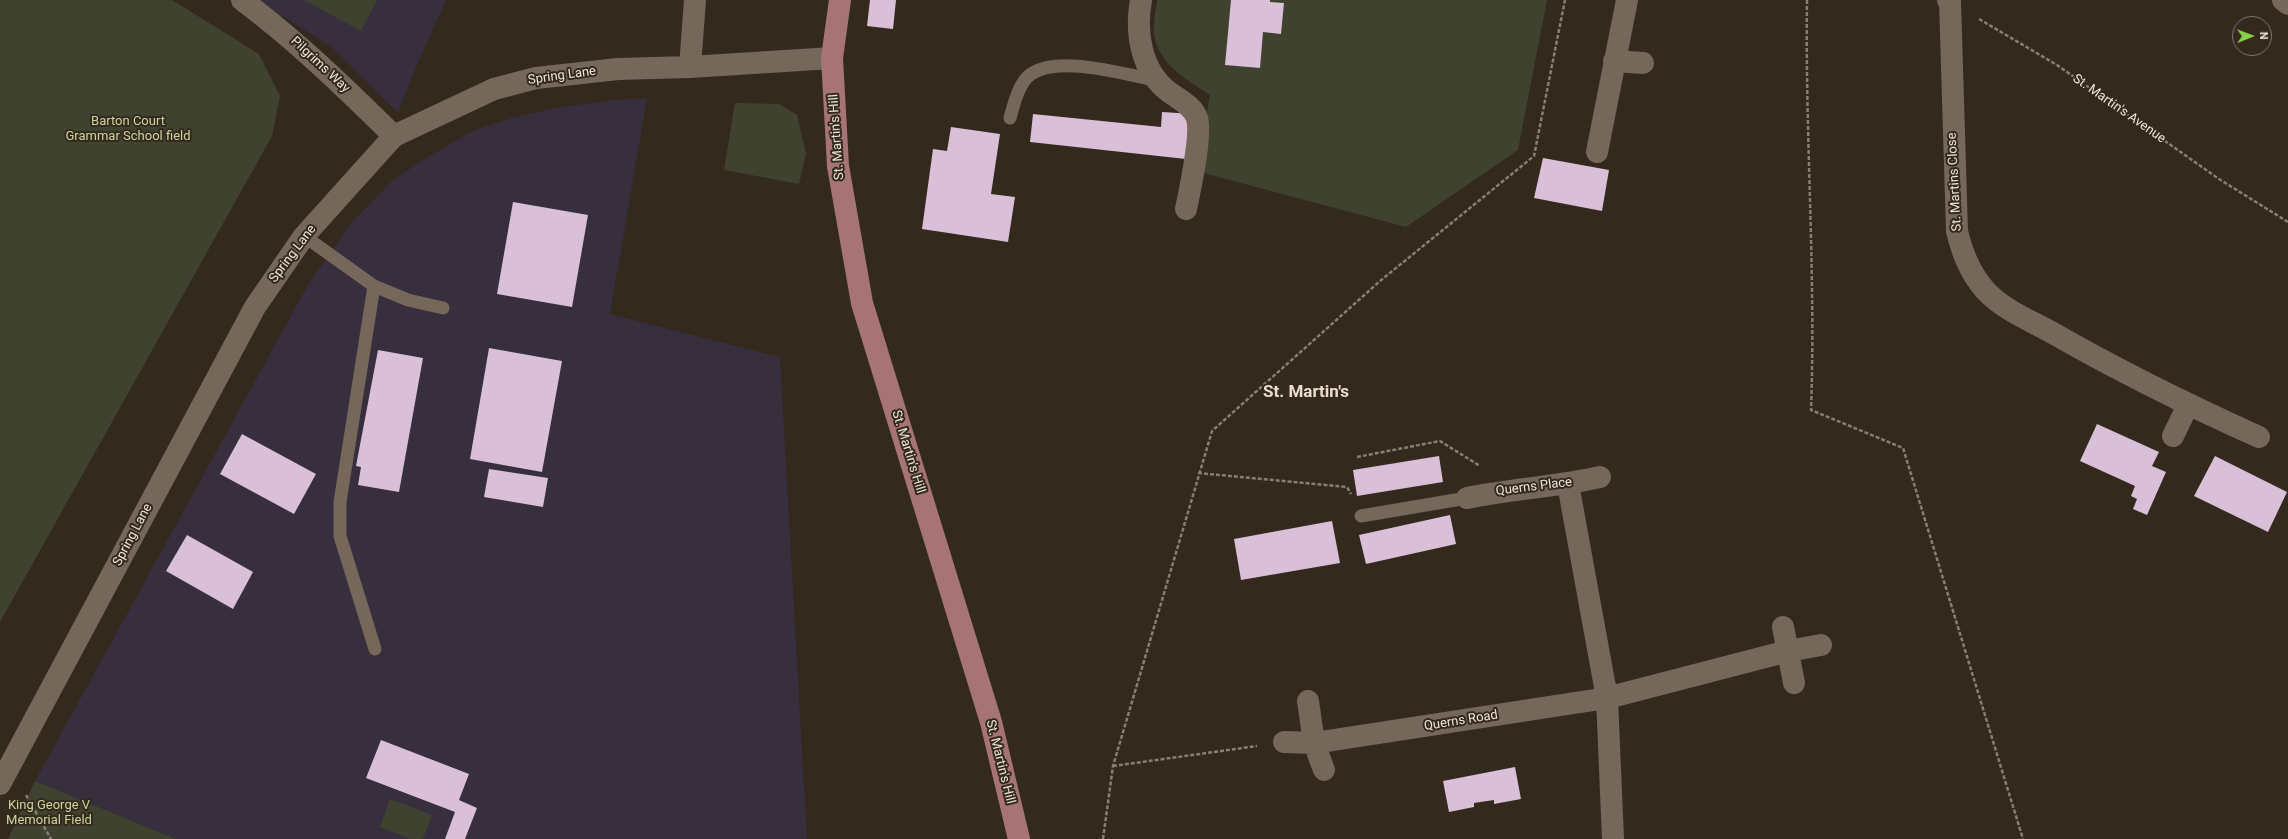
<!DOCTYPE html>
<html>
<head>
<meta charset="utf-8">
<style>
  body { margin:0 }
  #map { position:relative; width:2288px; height:839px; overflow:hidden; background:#34291d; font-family:Roboto,sans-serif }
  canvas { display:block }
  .north { position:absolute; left:2232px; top:16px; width:40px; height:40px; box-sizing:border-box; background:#34291d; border:1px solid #7e746a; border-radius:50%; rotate:89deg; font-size:11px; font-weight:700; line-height:16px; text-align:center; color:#ede5dd }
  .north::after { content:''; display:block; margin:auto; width:14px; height:18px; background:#89ce48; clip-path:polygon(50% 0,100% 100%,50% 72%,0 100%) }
</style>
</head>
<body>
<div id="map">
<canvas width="2288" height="839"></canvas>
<div class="north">N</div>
</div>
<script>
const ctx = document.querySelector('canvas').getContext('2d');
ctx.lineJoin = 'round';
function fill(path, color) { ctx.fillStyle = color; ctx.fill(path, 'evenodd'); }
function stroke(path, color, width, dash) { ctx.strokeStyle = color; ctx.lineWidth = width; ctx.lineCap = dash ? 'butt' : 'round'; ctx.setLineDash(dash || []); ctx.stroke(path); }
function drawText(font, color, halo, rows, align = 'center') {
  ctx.font = font + ' Roboto,sans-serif'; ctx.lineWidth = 4; ctx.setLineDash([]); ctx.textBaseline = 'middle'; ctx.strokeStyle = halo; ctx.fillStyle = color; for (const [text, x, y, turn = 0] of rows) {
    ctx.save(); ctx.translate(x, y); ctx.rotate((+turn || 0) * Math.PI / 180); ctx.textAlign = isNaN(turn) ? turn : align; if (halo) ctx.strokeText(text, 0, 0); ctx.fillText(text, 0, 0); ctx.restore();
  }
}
fill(new Path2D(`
  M258,0H446L417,65L398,113L334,49Z
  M647,98L610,314L780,357L807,839H176L35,781L309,283L353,221L393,180L431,155L475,130L515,117L562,107L614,100Z`), '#372e3e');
fill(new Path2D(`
  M0,0H172L259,54L280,96L272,136L0,622Z
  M304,0H377L361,31Z
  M1157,0H1547L1518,150L1406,227L1196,171L1210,95C1187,80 1158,64 1154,34C1153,23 1156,10 1157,0Z
  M735,103L779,104L797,115L806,154L799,184L724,170Z
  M35,781L176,839H8Z
  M390,799L432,815L423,839H410L380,827Z`), '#3f422f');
fill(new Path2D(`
  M870,0H896L893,29L867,26Z
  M1231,0H1270V2L1284,3L1281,34L1263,32L1260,68L1225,65Z
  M1162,112L1193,114L1186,159L1030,142L1033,114L1161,127Z
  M951,127L1000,134L991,194L1015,197L1008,242L922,229L933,149L947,151Z
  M1543,158L1609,170L1602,211L1534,198Z
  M513,202L588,215L572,307L497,294Z
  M489,348L562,361L542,472L470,459Z
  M378,350L423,358L399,492L358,485L361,467L356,466Z
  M2097,424L2159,452L2152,466L2166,472L2147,515L2133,509L2137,499L2131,496L2135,486L2080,461Z
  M242,434L316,474L294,514L220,474Z
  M1439,456L1443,482L1357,496L1353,470Z
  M2215,456L2287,492L2268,532L2194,496Z
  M489,469L548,478L543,507L484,497Z
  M1450,515L1456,544L1366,564L1359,535Z
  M1332,521L1340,563L1241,580L1234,539Z
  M187,535L253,572L233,609L166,571Z
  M381,740L469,774L459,800L477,808L465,839H445L455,812L366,778Z
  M1515,767L1521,799L1494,804V800L1474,803V807L1449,812L1443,781Z`), '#d9bfd8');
stroke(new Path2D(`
  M1807,0C1805,137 1816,273 1811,410L1903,448L2023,839
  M1979,19L2057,65L2219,179L2288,222
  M1357,457L1440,441L1480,466
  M1198,473L1347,487L1351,494
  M1113,766L1257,746
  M26,795L51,839
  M1103,839L1113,766L1212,431L1380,281L1534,156L1565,0`), '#887e74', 2.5, [4, 2]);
stroke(new Path2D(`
  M1010,118C1014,104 1019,82 1031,74C1059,55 1123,74 1155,80
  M304,236L374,286L408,300L443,308
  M374,286L340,502V536L375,649
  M1361,516L1467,498`), '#75675a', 13);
stroke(new Path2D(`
  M242,0C297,41 345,88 394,136
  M1141,0C1135,33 1141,71 1169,92C1178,99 1193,106 1197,118C1202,136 1190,189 1186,209
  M1948,0L1950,1L1957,231C1962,253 1970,273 1985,290C2002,309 2029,320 2051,332C2119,371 2188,405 2259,437
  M2283,0L2288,4
  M1614,61L1643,63
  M690,67L695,0
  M1597,152L1627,0
  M2173,436L2188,405
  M1568,484L1607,698L1613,839
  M1467,498C1511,489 1556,487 1600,477
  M1783,627L1794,683
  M1308,701L1314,743L1324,770
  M1284,742L1314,743L1607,698L1788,651L1821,645
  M0,784L255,307L304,236L394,136L494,89L536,78L618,69L690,67L832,58`), '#75675a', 22);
stroke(new Path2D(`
  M840,0L832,58L838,166L862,303L991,722L1019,839`), '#a67477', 22);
drawText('13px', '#ede5dd', '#34291d', [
  ["Pilgrims Way",320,65,43],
  ["Spring Lane",562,76,-8],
  ["St. Martin's Avenue",2119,109,35],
  ["St. Martin's Hill",837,137,-94],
  ["St. Martins Close",1955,182,-93],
  ["Spring Lane",293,254,-53],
  ["St. Martin's Hill",908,452,73],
  ["Querns Place",1534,487,-7],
  ["Spring Lane",133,535,-62],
  ["Querns Road",1461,721,-9],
  ["St. Martin's Hill",1000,762,76]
]);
drawText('13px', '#cbd69e', '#34291d', [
  ["Barton Court",128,122],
  ["Grammar School field",128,137],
  ["King George V",49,806],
  ["Memorial Field",49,821]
]);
drawText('bold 17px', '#ecdccd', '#34291d', [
  ["St. Martin's",1306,393]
]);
</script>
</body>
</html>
